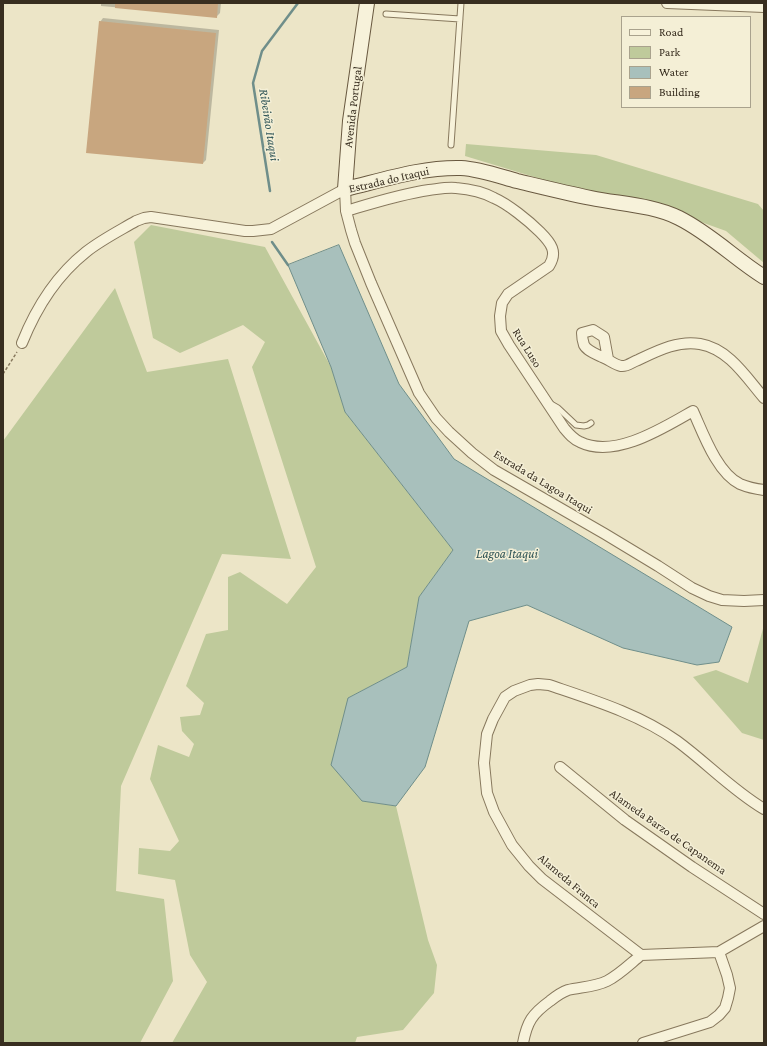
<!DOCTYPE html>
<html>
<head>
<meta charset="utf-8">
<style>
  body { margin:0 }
  #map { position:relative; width:767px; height:1046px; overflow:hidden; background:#ece5c7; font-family:"Crimson Pro",serif }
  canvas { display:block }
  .frame { position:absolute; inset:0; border:4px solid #382e20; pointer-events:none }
  .legend { position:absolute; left:621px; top:16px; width:130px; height:92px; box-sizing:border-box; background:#f4efd6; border:1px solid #a9a28d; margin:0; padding:5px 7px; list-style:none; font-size:12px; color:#382e20 }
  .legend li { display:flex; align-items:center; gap:8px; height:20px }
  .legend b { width:20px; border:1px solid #a9a28d }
</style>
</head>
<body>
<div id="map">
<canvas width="767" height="1046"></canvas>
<div class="frame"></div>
<ul class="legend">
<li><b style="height:5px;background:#f7f2da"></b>Road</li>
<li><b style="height:11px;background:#bfca9b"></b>Park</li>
<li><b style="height:11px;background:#a8c0bc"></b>Water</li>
<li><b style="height:11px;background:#c8a67f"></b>Building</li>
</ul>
</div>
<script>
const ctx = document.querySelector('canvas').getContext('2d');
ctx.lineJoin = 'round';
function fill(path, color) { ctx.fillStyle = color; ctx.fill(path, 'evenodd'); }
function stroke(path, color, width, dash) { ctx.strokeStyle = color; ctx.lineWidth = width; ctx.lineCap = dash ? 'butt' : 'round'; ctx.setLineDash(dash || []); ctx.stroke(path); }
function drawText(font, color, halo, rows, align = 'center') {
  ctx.font = font + ' "Crimson Pro",serif'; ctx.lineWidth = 3; ctx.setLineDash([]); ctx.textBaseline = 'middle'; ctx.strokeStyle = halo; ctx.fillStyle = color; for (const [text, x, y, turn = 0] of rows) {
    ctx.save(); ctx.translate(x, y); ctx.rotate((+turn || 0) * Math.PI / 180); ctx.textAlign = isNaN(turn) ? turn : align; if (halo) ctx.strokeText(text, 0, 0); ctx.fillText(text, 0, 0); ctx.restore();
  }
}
fill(new Path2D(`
  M466,144L596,155L758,204L764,211V263L726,231L654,205L574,189L465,156Z
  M151,225L265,247L331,367L345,412L453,550L419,597L407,667L348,698L362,801L396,806L428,940L437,965L434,993L403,1030L357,1037L355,1043H172L207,982L190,955L175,880L138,874L139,848L170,851L179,841L150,779L158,745L189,757L194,744L182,731L180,717L200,715L204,703L186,686L206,634L228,630V577L240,572L287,604L316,567L252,367L265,342L243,325L180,353L153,338L134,242Z
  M115,288L147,372L228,359L291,559L222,554L121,786L116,891L164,899L173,981L140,1043H3V441Z
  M764,625V740L742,733L693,677L716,670L748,683Z`), '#bfca9b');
const water = new Path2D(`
  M339,245L399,384L454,459L732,627L719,662L697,665L623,648L527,605L469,621L425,767L396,806L362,801L331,765L348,698L407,667L419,597L453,550L345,412L331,367L288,265Z`);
fill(water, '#a8c0bc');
stroke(water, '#6f8e8a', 1);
fill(new Path2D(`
  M101,3H221L220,13L217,16L101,6Z
  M103,18L219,30L206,160L203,163L100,22Z`), '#0003');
stroke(new Path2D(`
  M270,191L253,83L262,51L298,3
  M272,242L288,265`), '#6f8e8a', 2.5);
fill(new Path2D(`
  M115,3H218L217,18L115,8Z
  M99,21L216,33L203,164L86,153Z`), '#c8a67f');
const lane = new Path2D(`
  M386,14L460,19
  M451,145L461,3
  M551,404L558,408L576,425L584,426L588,425L591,423`);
const street = new Path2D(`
  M667,3L764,7
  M346,211C373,203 401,194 429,190C438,189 447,187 456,188C468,189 483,192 494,198C508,204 529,221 540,232C551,243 558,252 549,266L508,294L502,303L500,316L501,331L509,345L564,428C569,434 573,439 580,442C615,459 663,428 693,411C703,433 717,473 740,484C747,487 756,489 764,490
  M22,343C36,308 57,275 86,252C101,240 119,231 136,221L144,218L151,217L245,231H253L271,229L345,189L346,211L351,230L355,243L371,283L419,393L436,418L449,432L472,453L494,470L605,534L658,566L692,588L709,596L722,600L744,601L764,600
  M608,359L604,337L593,330L582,333C582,337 583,342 584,345C587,351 596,354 602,357C608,359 615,365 621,366C627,367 632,362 638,360C657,351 678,340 700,344C729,349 746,377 764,398
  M560,767L625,820L692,867L764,914
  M641,955L542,879L529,866L512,845L494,812L487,793L484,763L487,734L493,719L505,697L514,691L530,685L538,684L549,685C593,700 639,714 677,741C707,763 732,790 764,809
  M641,955L719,952L764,926
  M523,1043C527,1022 532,1014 550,1001C555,997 562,992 568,990C581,987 595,987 607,981C619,975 630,964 641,955
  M643,1043L710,1022L719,1015L725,1008L728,998L730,988L727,975L719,952`);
const secondary = new Path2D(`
  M367,3L350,121L345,189C383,180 422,167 461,168C480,169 499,176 517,181C542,187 566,193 591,198C620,204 653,205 679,218C711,234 735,259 764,277`);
stroke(lane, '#87785d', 7);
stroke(street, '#87785d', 12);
stroke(secondary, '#695940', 16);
stroke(new Path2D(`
  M3,374L17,352`), '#87785d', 1.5, [3, 2]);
stroke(lane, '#f7f2da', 5);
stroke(street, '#f7f2da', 10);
stroke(secondary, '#f7f2da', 14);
drawText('12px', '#382e20', '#f4efd6', [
  ["Avenida Portugal",353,107,-83],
  ["Estrada do Itaqui",389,180,-13],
  ["Rua Luso",527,348,58],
  ["Estrada da Lagoa Itaqui",543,482,31],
  ["Alameda Barzo de Capanema",668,832,35],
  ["Alameda Franca",569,881,40]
]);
drawText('italic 13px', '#305557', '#f4efd6', [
  ["Ribeirão Itaqui",269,125,81],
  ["Lagoa Itaqui",507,554]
]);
</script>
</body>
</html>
